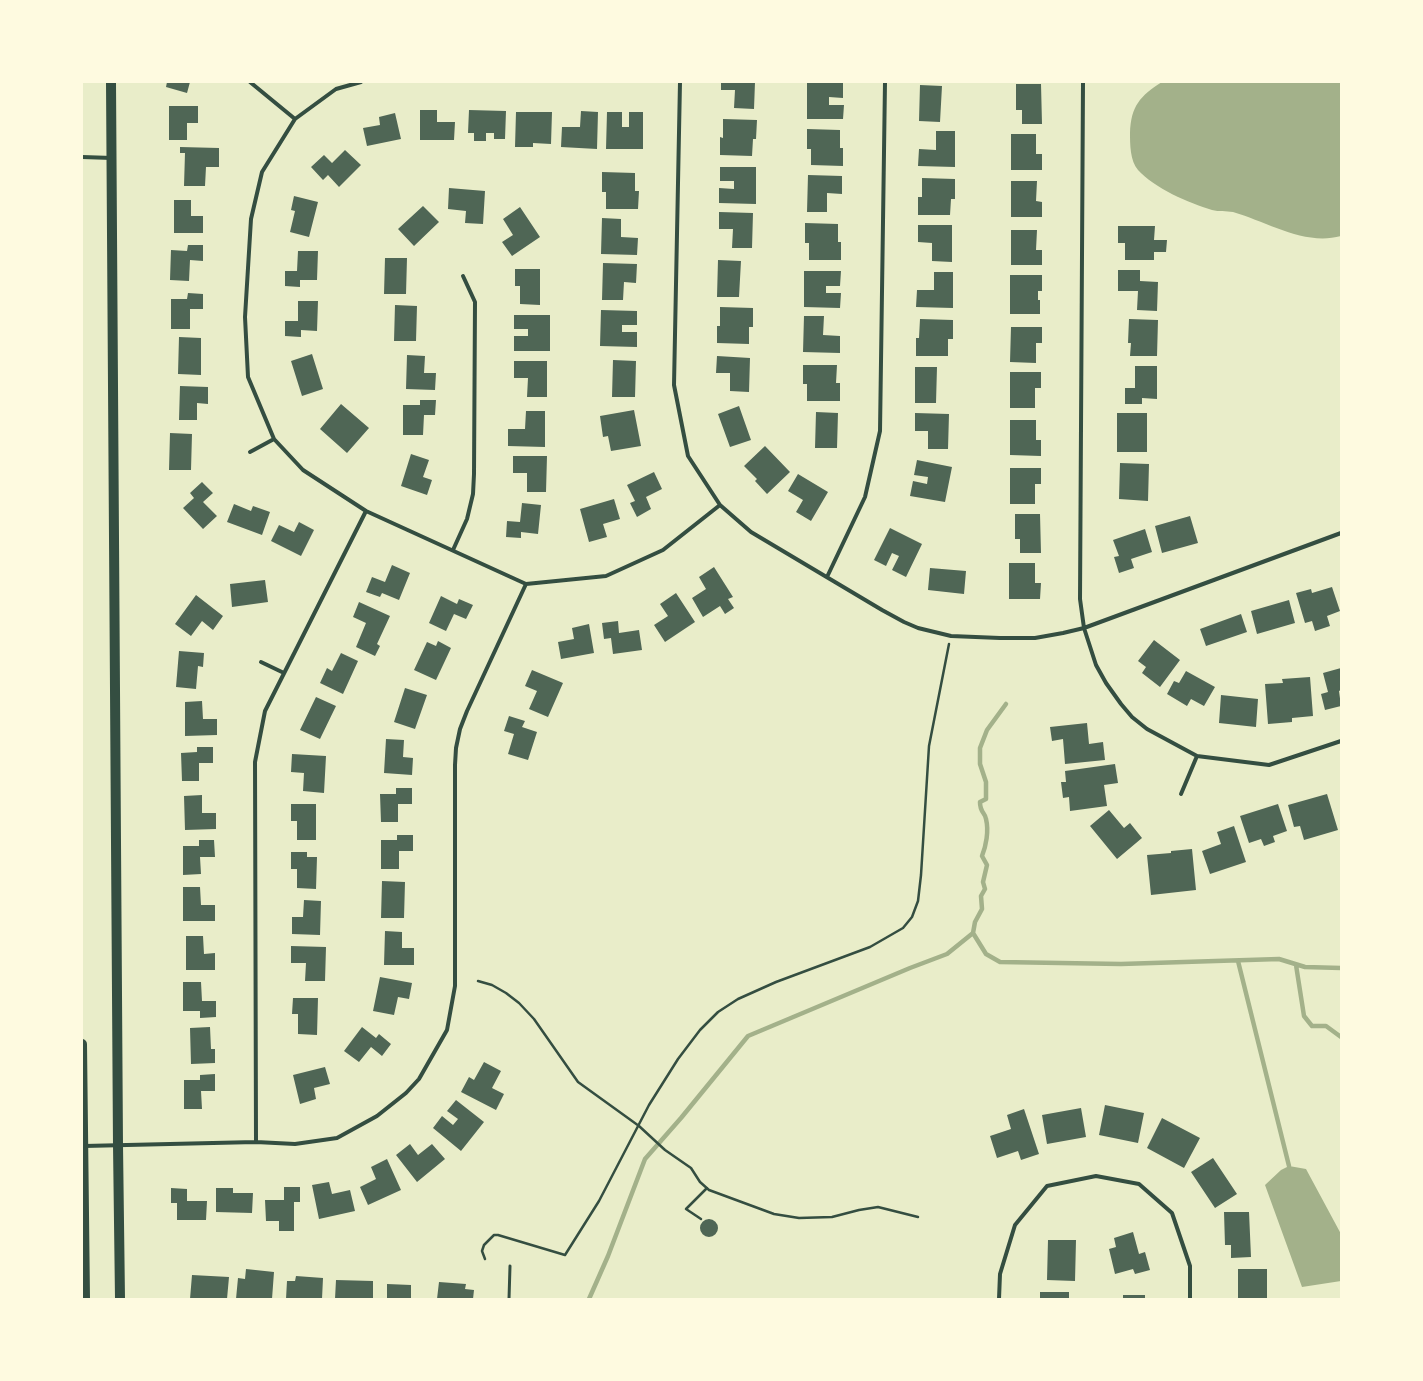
<!DOCTYPE html>
<html>
<head>
<meta charset="utf-8">
<style>
  body { margin:0 }
  #map { position:relative; width:1423px; height:1381px; overflow:hidden; background:#e9edc9; font-family:Roboto,sans-serif }
  canvas { display:block }
  .frame { position:absolute; inset:0; border:83px solid #fefae0; pointer-events:none }
</style>
</head>
<body>
<div id="map">
<canvas width="1423" height="1381"></canvas>
<div class="frame"></div>
</div>
<script>
const ctx = document.querySelector('canvas').getContext('2d');
ctx.lineJoin = 'round';
function fill(path, color) { ctx.fillStyle = color; ctx.fill(path, 'evenodd'); }
function stroke(path, color, width, dash) { ctx.strokeStyle = color; ctx.lineWidth = width; ctx.lineCap = dash ? 'butt' : 'round'; ctx.setLineDash(dash || []); ctx.stroke(path); }
fill(new Path2D(`
  M1162,82H1341V236C1304,246 1268,222 1233,212C1226,211 1219,212 1212,210C1189,203 1154,188 1138,170C1130,161 1130,144 1130,133C1131,106 1140,96 1162,82Z
  M1289,1166L1306,1169L1341,1234V1281L1302,1287L1265,1185L1281,1170Z`), '#a3b18a');
stroke(new Path2D(`
  M1006,704L987,730L980,748V764L986,782V799L980,802C980,813 985,812 986,819C989,831 986,846 982,856L987,865L983,882L985,889L981,896L982,909L975,922L973,933L986,954L1000,962L1121,964L1279,959L1305,967L1341,968
  M1238,961L1289,1166
  M1296,965L1304,1016L1312,1026H1326L1341,1037
  M589,1299L608,1256L645,1159L681,1118L748,1036L910,968L947,954L973,933`), '#a3b18a', 4.5);
fill(new Path2D(`
  M167,82H190L187,93L166,87Z
  M721,82H755L754,109L734,108L735,90H721Z
  M807,83H843V98L829,97V105H844L843,119H807Z
  M1016,84H1041L1042,124H1022V110H1016Z
  M920,85L942,86L940,122L919,121Z
  M169,106H198V123H187V140H169Z
  M420,110H437V122H455L454,140H420Z
  M469,110L506,111L505,139H494V133H486V141H474V133H468Z
  M581,111L598,112L597,149L561,147L562,127H580Z
  M516,112H552L551,144L533,143V147H515Z
  M607,112H622V127H629V112H643V149H606Z
  M395,113L401,139L367,146L363,128L380,125L379,117Z
  M723,119L757,120L756,139H753L752,156L720,155V137L723,138Z
  M807,129L840,130V148H843V166L811,165V149H807Z
  M936,131H955V167L918,166L919,149L936,150Z
  M1011,134H1036V154H1042V170H1011Z
  M180,147L219,148V167H206L205,186H184L185,153H180Z
  M345,150L361,165L339,187L328,175L323,180L311,167L324,155L332,163Z
  M720,167H756V204L719,203V188L734,189V181H720Z
  M602,172L635,173V191H639L638,209H606V192H602Z
  M808,175L842,176V194L827,193V212H807Z
  M922,178L955,179V199H951L950,215H918V197H922Z
  M1011,181H1037L1036,201L1042,202V217H1011Z
  M449,188L485,191L483,224L465,223L466,211L448,209Z
  M294,196L318,202L309,237L290,232L295,211L291,210Z
  M174,200H191V216H203V233H174Z
  M423,206L439,222L414,246L398,229Z
  M520,207L540,237L512,256L502,242L513,235L503,219Z
  M719,212L753,213L752,248H732L733,229H719Z
  M602,218L621,219V237L638,238L637,255L601,254Z
  M805,223L838,224V242H841V260H809V243H805Z
  M918,225H952V262L932,261V243L918,242Z
  M1118,226H1155L1154,240H1167L1166,252H1154V260H1125V243H1118Z
  M1011,230H1037L1036,250H1042V265H1011Z
  M188,245H203V261L190,260L189,281L170,280L171,250L187,251Z
  M298,251H318L317,280H300V287L285,286V271H297Z
  M385,258H407L406,294H384Z
  M718,260L741,261L739,297H717Z
  M603,263L637,264L636,283L624,282L623,300H602Z
  M515,269H540V305L520,304V286H515Z
  M1118,270H1140V281L1158,282L1157,311L1137,310L1138,291H1118Z
  M804,271H841L840,286H826V293H841L840,308L804,307Z
  M934,272H953V308L916,307L917,290H934Z
  M1010,275H1042V291H1038V300H1040V314H1010Z
  M188,293L203,294V309H190V329H171V299H187Z
  M298,301H318L317,331L301,330V337L285,336V321H298Z
  M395,305L417,306L416,341H394Z
  M720,307L753,308V327H749V344L717,343V326H720Z
  M601,310L637,311V325H622V332H637V347L600,346Z
  M514,315H550V351H514V336H528V329H514Z
  M804,316H824L823,335L840,336V353L803,352Z
  M920,319L953,320V339H948V356H916V338H919Z
  M1129,319L1158,320L1157,356H1130L1131,343H1128Z
  M1011,327H1042V343H1036V363L1010,362Z
  M179,337L201,338V375L178,374Z
  M312,354L323,389L302,396L291,361Z
  M407,355L425,356L424,373H436L435,390L406,389Z
  M717,356L750,358L749,392L730,391V373H716Z
  M613,360L636,361L635,397H612Z
  M514,361H547V397H527L528,378H514Z
  M803,365H837L836,383H840V401H807V384H803Z
  M1135,366H1157V399L1142,398V404H1125V388H1135Z
  M915,367H937L936,403H915Z
  M1010,372H1041V388H1035V408H1010Z
  M180,386L208,387V404L197,403V420H179Z
  M420,400H436L435,415H424L423,435H403V405H420Z
  M341,404L369,428L347,453L320,429Z
  M739,406L751,440L730,447L718,414Z
  M634,410L641,446L611,451L608,436L603,437L600,416Z
  M526,411H545V447L508,446V429H525Z
  M816,412L838,413L837,448H815Z
  M915,413L949,414L948,449H928V431H915Z
  M1117,413H1147V452H1117Z
  M1010,420H1036V440H1041V456L1010,455Z
  M170,433L192,434L191,470H169Z
  M765,446L790,472L767,494L755,481L757,479L744,466Z
  M411,454L429,460L423,477L432,480L427,495L401,486Z
  M513,456H547L546,492H527V473H513Z
  M917,460L952,467L945,502L910,496L913,481L927,484L928,477L914,475Z
  M1120,463L1149,464L1148,501L1119,499Z
  M1010,468H1041V484H1035V504H1010Z
  M654,472L662,489L646,497L651,509L637,517L630,503L635,501L627,485Z
  M798,474L828,492L811,521L796,512L803,500L788,491Z
  M202,482L213,493L203,502L217,516L203,529L183,508L194,498L190,493Z
  M614,499L620,519L603,524L607,537L589,542L580,509Z
  M522,503L541,505L538,534L521,532V538L506,537L507,521L520,522Z
  M234,504L251,511L253,506L270,512L262,535L227,522Z
  M1015,514H1040L1041,553H1020V539H1015Z
  M1190,516L1198,543L1162,553L1155,526Z
  M299,522L314,530L301,556L271,541L279,525L294,532Z
  M890,528L922,544L906,577L892,570L899,556L892,553L886,566L874,560Z
  M1145,529L1152,552L1131,559L1134,568L1119,573L1114,557L1119,556L1113,540Z
  M1009,563H1035V583H1041L1040,599H1009Z
  M392,565L410,573L399,600L382,593L380,597L366,592L372,577L385,582Z
  M714,567L733,597L728,599L734,608L725,614L720,606L703,617L692,598L706,589L699,577Z
  M930,568L966,571L964,594L928,590Z
  M265,580L268,602L232,607L230,584Z
  M1332,587L1340,611L1327,616L1330,626L1315,631L1312,621L1305,623L1296,593L1311,589L1312,593Z
  M676,593L695,622L665,642L654,625L668,616L660,604Z
  M196,595L223,616L213,630L202,621L191,636L175,624Z
  M441,596L457,604L459,599L473,605L466,619L454,614L446,631L429,623Z
  M1289,600L1295,623L1257,634L1251,611Z
  M359,602L390,616L377,644L380,646L375,656L356,647L366,623L353,617Z
  M1241,614L1247,632L1206,646L1200,629Z
  M618,621L619,633L639,630L642,650L613,654L611,638L604,639L602,623Z
  M589,624L594,653L561,659L558,642L574,639L572,628Z
  M1154,640L1180,660L1160,687L1142,673L1146,667L1138,661Z
  M438,641L451,648L436,680L414,670L427,642L436,646Z
  M179,651L204,653L203,667L198,666L196,689L176,687Z
  M341,653L358,661L343,694L320,683L327,668L332,671Z
  M1341,668V690L1339,691L1341,706L1325,710L1321,694L1328,692L1323,673Z
  M532,670L563,683L548,717L529,709L537,691L525,686Z
  M1186,671L1215,687L1204,706L1191,699L1187,706L1167,694L1174,681L1179,683Z
  M1310,677L1313,716L1292,718V722L1268,724L1265,684L1283,683L1282,679Z
  M405,688L427,695L415,729L394,722Z
  M1221,695L1258,699L1256,727L1219,723Z
  M316,697L336,706L320,739L300,730Z
  M202,701L203,719H217V735L185,736V702Z
  M509,716L525,721L522,727L537,732L528,760L508,754L514,734L504,731Z
  M1087,723L1089,744L1103,742L1105,760L1065,764L1063,739L1052,741L1050,727Z
  M386,739L404,740L403,757L413,758L412,775L384,773Z
  M197,747H213V763H199V781H182L181,753L197,752Z
  M292,754L326,756L324,793L303,791L304,773L291,772Z
  M1115,764L1118,783L1104,785L1107,806L1070,811L1069,797L1063,798L1061,782H1066L1065,771Z
  M396,788H412V804H398V822H381L380,794H396Z
  M1327,794L1338,830L1304,840L1300,826L1294,827L1288,805Z
  M202,795V813H216V829L185,830L184,796Z
  M291,804H316V840H297V821H291Z
  M1278,804L1287,831L1273,836L1275,842L1264,846L1261,839L1249,843L1240,816Z
  M1109,810L1124,828L1130,823L1142,838L1117,859L1090,826Z
  M1234,826L1246,862L1210,874L1202,851L1221,844L1217,832Z
  M397,835H413V851H399V869H381V840H397Z
  M199,840H214L215,857H200L201,874L183,875V846H199Z
  M1192,849L1196,890L1151,895L1147,855L1171,853V851Z
  M291,852H307V857H317L316,889L297,888V869H291Z
  M382,881L405,882L404,918H381Z
  M183,887H200L201,905H215V921H183Z
  M304,900L321,901L320,935L292,934V917H303Z
  M385,931L402,932V948H414V965H384Z
  M186,936H203L204,954L215,953V970H186Z
  M291,946L326,947L325,981H305L306,963H291Z
  M380,977L412,983L409,999L398,997L394,1015L373,1011Z
  M183,982H201L202,1001H216V1017L200,1018V1011H183Z
  M293,998H318L317,1035L298,1034V1014H292Z
  M210,1027L211,1049H215V1063L191,1064L190,1028Z
  M362,1027L376,1038L379,1034L391,1044L382,1056L371,1047L359,1062L344,1051Z
  M484,1062L501,1071L492,1088L504,1094L496,1110L461,1092L469,1077L474,1080Z
  M325,1067L330,1084L314,1088L316,1099L300,1104L293,1075Z
  M215,1074V1091H201L202,1109H184V1080H200V1075Z
  M456,1100L484,1122L461,1151L433,1128L442,1116L453,1125L458,1119L447,1111Z
  M1105,1105L1144,1113L1138,1143L1099,1135Z
  M1081,1108L1086,1137L1047,1144L1042,1115Z
  M1024,1109L1039,1154L1021,1160L1018,1151L997,1158L990,1136L1011,1129L1007,1115Z
  M1162,1118L1200,1138L1184,1168L1147,1148Z
  M410,1144L418,1155L432,1144L445,1159L417,1182L396,1155Z
  M1213,1158L1237,1194L1215,1208L1191,1172Z
  M387,1159L401,1190L368,1205L360,1187L376,1179L371,1167Z
  M329,1182L332,1194L350,1190L355,1211L319,1219L312,1185Z
  M284,1187H300V1202H294V1231H279V1221H266L265,1200H284Z
  M171,1188L187,1189V1201H207L206,1220H177V1203H171Z
  M216,1188H233V1193H253L252,1213L216,1212Z
  M1224,1212H1249L1251,1257L1231,1258V1245H1225Z
  M700 1228a9 9 0 1 1 18 0a9 9 0 1 1-18 0Z
  M1133,1232L1139,1254L1145,1252L1150,1270L1135,1274L1133,1269L1115,1274L1109,1249L1116,1247L1114,1238Z
  M1048,1240H1076L1075,1281L1047,1280Z
  M246,1269L274,1272L272,1299H236L238,1278L245,1279Z
  M1238,1269H1267V1299H1238Z
  M192,1275L229,1277L227,1299H190Z
  M296,1276L323,1278L322,1299H286L287,1281H295Z
  M336,1280L373,1281V1299H335Z
  M439,1282L466,1284L465,1289L474,1290L473,1299H437Z
  M387,1284L411,1285V1299H387Z
  M1040,1292H1069V1299H1040Z
  M1123,1295H1145V1299H1123Z`), '#4f6655');
stroke(new Path2D(`
  M478,981L492,985L506,993L519,1003L534,1019L578,1082L639,1126L665,1150L691,1168L700,1182L709,1190L774,1214L799,1218L832,1217L859,1210L878,1207L918,1217
  M701,1219L686,1209L707,1188
  M485,1259L482,1251L484,1245L494,1235H498L565,1255L599,1201L649,1105L678,1059L700,1030L718,1012L738,999L776,982L870,947L903,928L912,917L918,901L921,875L929,746L949,644`), '#344e41', 2.5);
stroke(new Path2D(`
  M509,1299L510,1266`), '#344e41', 3);
stroke(new Path2D(`
  M250,82L295,119
  M361,82L336,89L295,119L262,172L251,219L245,317L248,377L274,439L303,470L366,511L526,584L606,576L663,550L720,505
  M680,82L674,385L688,456L720,505L751,532L882,610L904,622L918,628L951,636L1000,638H1035L1063,633L1084,628L1341,533
  M1083,82L1080,599L1084,628L1096,665L1106,683L1121,704L1132,717L1147,729L1197,756L1269,765L1341,741
  M82,157L112,158
  M250,452L274,439
  M453,550L467,519L473,494L474,474L475,302L463,276
  M827,577L865,497L880,431L885,82
  M261,662L284,673
  M1181,794L1197,756
  M256,1142L255,762L265,711L366,511
  M84,1146L256,1142L295,1144L337,1138L377,1116L406,1093L419,1079L447,1030L455,986V765L456,748L460,729L467,711L526,584
  M999,1299L1000,1274L1015,1225L1047,1186L1096,1176L1139,1184L1172,1213L1190,1266V1299`), '#344e41', 4);
stroke(new Path2D(`
  M111,82L118,1145L120,1299
  M82,1044L85,1299`), '#344e41', 10);
</script>
</body>
</html>
